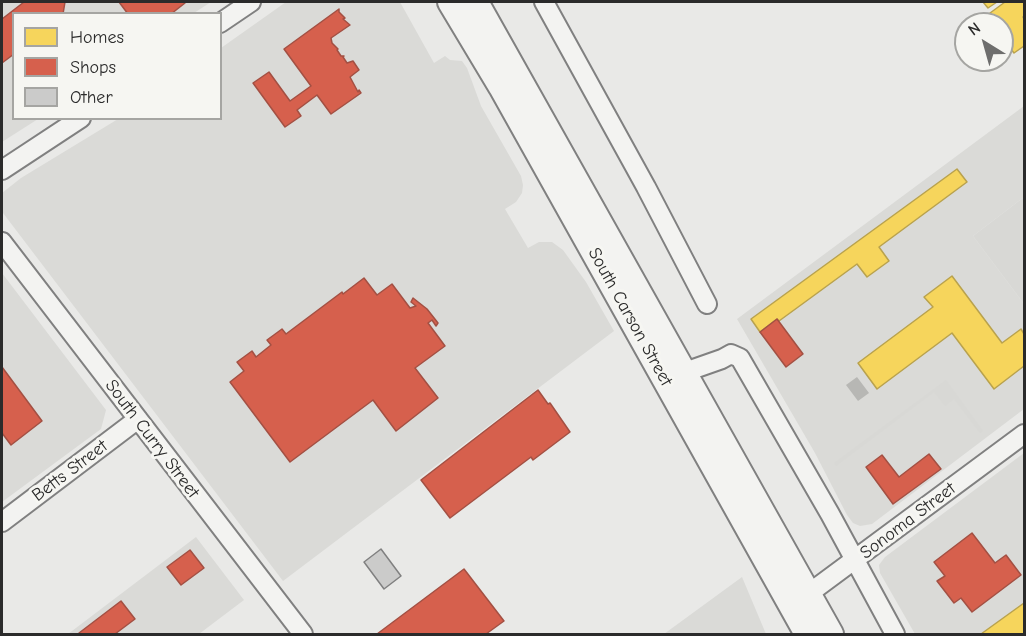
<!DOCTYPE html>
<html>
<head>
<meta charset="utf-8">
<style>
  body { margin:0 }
  #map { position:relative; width:1026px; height:636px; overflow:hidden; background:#e9e9e7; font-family:"Comic Neue",sans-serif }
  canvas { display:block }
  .frame { position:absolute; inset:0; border:3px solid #2b2b2b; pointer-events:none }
  .legend { position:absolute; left:12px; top:12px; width:210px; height:108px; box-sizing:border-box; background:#f6f6f2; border:2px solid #a5a5a2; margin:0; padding:8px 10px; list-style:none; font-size:18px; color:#2b2b2b }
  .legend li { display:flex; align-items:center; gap:12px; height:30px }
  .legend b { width:30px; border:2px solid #a5a5a2 }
  .north { position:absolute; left:954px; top:12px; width:60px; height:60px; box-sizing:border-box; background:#f6f6f2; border:2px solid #a5a5a2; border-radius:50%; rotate:323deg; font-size:16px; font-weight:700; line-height:24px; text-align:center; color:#2b2b2b }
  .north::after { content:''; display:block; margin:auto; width:21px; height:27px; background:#6e6e6d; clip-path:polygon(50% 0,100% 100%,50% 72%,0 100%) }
</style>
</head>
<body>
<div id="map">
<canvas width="1026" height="636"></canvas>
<div class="frame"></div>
<ul class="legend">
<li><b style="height:16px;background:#f6d55c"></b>Homes</li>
<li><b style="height:16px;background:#d6604d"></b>Shops</li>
<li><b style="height:16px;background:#cbcbca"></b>Other</li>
</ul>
<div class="north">N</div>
</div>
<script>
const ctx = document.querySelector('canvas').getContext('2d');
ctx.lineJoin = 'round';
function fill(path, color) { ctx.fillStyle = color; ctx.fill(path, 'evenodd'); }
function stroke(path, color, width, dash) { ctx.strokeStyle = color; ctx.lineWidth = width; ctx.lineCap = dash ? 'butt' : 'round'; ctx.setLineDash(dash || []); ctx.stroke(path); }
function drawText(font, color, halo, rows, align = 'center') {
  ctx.font = font + ' "Comic Neue",sans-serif'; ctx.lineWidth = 6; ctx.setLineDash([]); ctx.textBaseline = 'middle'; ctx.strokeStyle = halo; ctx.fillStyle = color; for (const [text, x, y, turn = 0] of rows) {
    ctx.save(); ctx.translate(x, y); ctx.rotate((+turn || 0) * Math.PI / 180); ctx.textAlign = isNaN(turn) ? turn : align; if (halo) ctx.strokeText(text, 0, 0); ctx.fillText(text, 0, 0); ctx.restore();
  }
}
fill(new Path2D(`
  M2,2H211L194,13L14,14V118L38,119L2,142Z
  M286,2H400L434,63L445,56L450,60L462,61L467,68L481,106L521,176L523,185L522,193L516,202L505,209L528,248L539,242H552L563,250L586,282L614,331L283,581L3,213L2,193L21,178L118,119L220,118L221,48Z
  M1024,106V197L973,236L1024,304V409L872,524L860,526L853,523L847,515L815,453L737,319Z
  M2,273L106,410L101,429L2,502Z
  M1024,453V634H915L880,573L879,565L885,557Z
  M196,537L244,600L199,634H68Z
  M742,577L766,634H664Z`), '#dadad7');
fill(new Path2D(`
  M1024,197V304L973,236Z
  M946,380L983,431L980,433L954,399L945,406L934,392L836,466L834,463Z`), '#d8d8d5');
fill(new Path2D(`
  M857,377L869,393L858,401L846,385Z`), '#b7b7b4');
const homes = new Path2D(`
  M983,2H997L988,8Z
  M1005,2H1024V16L1023,17L1024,19V46L1014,53L1002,38V24H992L986,16Z
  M957,169L967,182L879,247L889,261L867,277L857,264L779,321L777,319L760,332L751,319Z
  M952,276L1002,343L1021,329L1024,334V366L994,389L952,333L877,389L858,363L933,307L924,297Z
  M1024,603V634H981Z`);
fill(homes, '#f6d55c');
stroke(homes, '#b9a24d', 1.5);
const shops = new Path2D(`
  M24,2H65L63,14H14V54L2,63V19Z
  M119,2H183L185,3L171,14H128Z
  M339,9V12L345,18L343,19L350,25L331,38L332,43L338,49L337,50L341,56H344L343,57L347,63L353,61L359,70L350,77L358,92L359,90L361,93L331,114L317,95L297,110L301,116L285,127L253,83L269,72L290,101L311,86L284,49Z
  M364,278L377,295L392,284L410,308L416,306L411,302L413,298L427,309L438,323L436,326L432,320L428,323L445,346L415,368L438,398L396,431L373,400L290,462L230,382L244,371L237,362L252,351L256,357L271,345L267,340L282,329L286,334L342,292L343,294Z
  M777,319L803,354L786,367L760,332Z
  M2,367L42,421L11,445L2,433Z
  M538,390L548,404L550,403L570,432L533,460L531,457L450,518L421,480Z
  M929,454L941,469L893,504L866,467L882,455L899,477Z
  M972,533L995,563L1006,555L1021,575L972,612L961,598L954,603L937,581L945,576L934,562Z
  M190,550L204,568L181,585L167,567Z
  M464,569L504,621L486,634H377Z
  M121,601L135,619L115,634H81L79,633Z`);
fill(shops, '#d6604d');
stroke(shops, '#a35043', 1.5);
const building = new Path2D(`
  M381,549L401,576L384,589L364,562Z`);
fill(building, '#cbcbca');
stroke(building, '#808080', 1.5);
const minor = new Path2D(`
  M544,2L646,187L707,304
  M220,23L251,2
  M2,170L81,118
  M2,242L303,634
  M685,372L722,359L731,354L740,358L830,514L895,634
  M2,522L138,419
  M800,600L1024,434`);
const major = new Path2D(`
  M450,2L501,87L807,634
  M476,2L831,634`);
stroke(minor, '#808080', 22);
stroke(major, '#808080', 28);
stroke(minor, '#f3f3f1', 18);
stroke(major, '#f3f3f1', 24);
drawText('18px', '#2b2b2b', '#f6f6f2', [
  ["South Carson Street",630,317,61],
  ["South Curry Street",152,439,53],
  ["Betts Street",70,471,-37],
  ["Sonoma Street",908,521,-37]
]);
</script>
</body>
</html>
